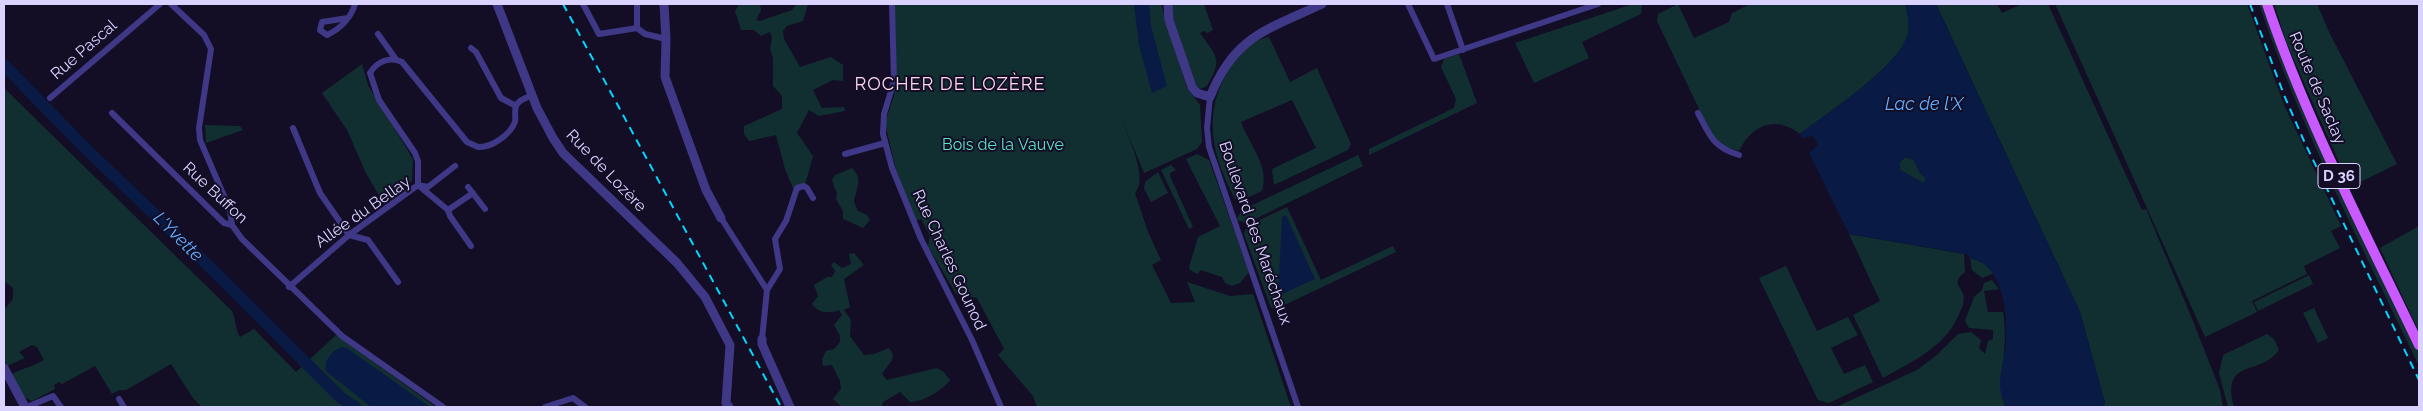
<!DOCTYPE html>
<html>
<head>
<meta charset="utf-8">
<style>
  body { margin:0 }
  #map { position:relative; width:2423px; height:411px; overflow:hidden; background:#130e26; font-family:Raleway,sans-serif }
  canvas { display:block }
  .frame { position:absolute; inset:0; border:5px solid #dad3ff; pointer-events:none }
</style>
</head>
<body>
<div id="map">
<canvas width="2423" height="411"></canvas>
<div class="frame"></div>
</div>
<script>
const ctx = document.querySelector('canvas').getContext('2d');
ctx.lineJoin = 'round';
function fill(path, color) { ctx.fillStyle = color; ctx.fill(path, 'evenodd'); }
function stroke(path, color, width, dash) { ctx.strokeStyle = color; ctx.lineWidth = width; ctx.lineCap = dash ? 'butt' : 'round'; ctx.setLineDash(dash || []); ctx.stroke(path); }
function drawText(font, color, halo, rows, align = 'center') {
  ctx.font = font + ' Raleway,sans-serif'; ctx.lineWidth = 4; ctx.setLineDash([]); ctx.textBaseline = 'middle'; ctx.strokeStyle = halo; ctx.fillStyle = color; for (const [text, x, y, turn = 0] of rows) {
    ctx.save(); ctx.translate(x, y); ctx.rotate((+turn || 0) * Math.PI / 180); ctx.textAlign = isNaN(turn) ? turn : align; if (halo) ctx.strokeText(text, 0, 0); ctx.fillText(text, 0, 0); ctx.restore();
  }
}
fill(new Path2D(`
  M739,4H760L761,10L756,20L760,21L792,10L796,4H808L803,21L787,26L783,31L784,39L800,67L831,57L843,65V81L833,80L813,90L822,108L844,107L845,111L819,116L809,110L797,133L813,156L805,185L795,193L785,169L776,135L749,141L744,134V126L782,109V96L773,86V58L770,49L772,38L770,32L761,36L754,30H741L735,11Z
  M894,4H1161L1187,88L1200,105L1202,142L1197,149L1144,173L1122,120C1128,137 1149,179 1135,193L1148,232L1161,260L1152,265L1171,303L1195,302L1187,282L1230,296L1253,294L1291,407H1037L1033,396L998,355L1004,349L977,298L956,294L928,246L930,236L921,219L914,222L897,175L885,123L894,96L895,80Z
  M1172,4H1204L1213,30L1208,33L1203,31L1200,33C1217,57 1223,59 1207,86L1200,89L1194,82L1172,14Z
  M1633,4H1642L1641,14L1582,42L1589,58L1534,83L1515,43Z
  M1678,4L1694,38L1729,22L1732,13L1750,4H1905C1908,13 1910,25 1908,34C1899,67 1827,113 1800,134C1776,115 1752,124 1739,151L1724,146L1711,134L1657,21L1658,14Z
  M1936,4H1997L2002,13L2022,4H2048L2142,210L2146,209L2191,316L2220,390L2223,407H2103L2105,403L2080,312Z
  M2055,4H2247L2284,105L2341,226L2331,231L2340,248L2304,266L2307,274L2252,301L2257,312L2205,337Z
  M2259,4H2264L2348,202L2419,351V366C2362,247 2301,129 2259,4Z
  M2274,4H2317L2329,32L2397,164L2350,187L2287,44Z
  M1269,37L1290,82L1317,68L1351,144L1348,150L1274,185L1272,169L1316,148L1292,100L1241,122C1249,144 1270,167 1262,191L1242,200L1235,199C1211,153 1202,114 1230,67C1238,53 1253,40 1269,37Z
  M1459,54L1477,103L1369,155V149L1454,108L1456,99L1441,67L1444,59Z
  M362,64L368,85L413,159L412,181L384,204L366,173L347,130L322,93Z
  M4,88L232,311C236,320 235,328 240,337L254,329L296,372L336,335L436,407H202L193,398L171,364L126,390H119L112,394L95,366L62,384L59,382L54,385L55,389L32,401L24,397L12,374C23,368 32,367 44,360L37,347L32,345L19,352L25,358L7,366L4,359V310L13,299V288L4,281Z
  M205,125L240,126L243,130L206,143Z
  M1197,154L1209,160L1249,272L1240,283L1232,286L1225,283L1222,277L1201,270L1197,274L1190,270L1189,267L1198,237L1220,226L1186,159Z
  M1358,155L1363,166L1247,223L1236,220L1242,210Z
  M1905,157L1914,160L1920,173L1927,179L1923,183L1900,170V162Z
  M1171,165L1176,170L1170,173V176L1193,227L1189,229L1161,170Z
  M852,168C864,181 856,187 854,202L858,211L867,215L870,220L863,228L843,219V211L836,199L837,194L832,180L835,175Z
  M1158,172L1168,193L1151,202L1144,189L1145,182Z
  M1287,207L1321,280L1393,246L1396,252L1276,309L1271,308L1244,234L1247,226Z
  M2419,226V332L2380,248Z
  M1849,234L1964,254L1965,272C1950,283 1962,286 1964,297C1964,302 1962,309 1960,312C1946,347 1913,361 1883,378L1853,315L1880,301Z
  M854,253L864,265L844,279L850,307L844,310L851,320L850,336L864,355L874,354L889,348L893,354L892,360L882,374L887,380L937,368L944,372L950,380C943,390 923,402 910,402L900,392L883,402L881,407L841,406L833,399L841,389L840,381L832,365L823,366L822,359L826,351L834,349L840,342V336L834,325L842,315L839,310C828,314 818,313 812,304L818,296L814,285L827,277H832L835,271L831,265L834,262L842,268L851,264L849,254Z
  M1970,258L1984,263L1994,273L1982,278L1972,270Z
  M1786,266L1817,331L1848,317L1858,335L1831,348L1844,374L1865,365L1873,382L1829,403L1818,400L1759,278Z
  M2309,275L2313,284L2258,311L2254,302Z
  M1992,280L1999,289L1984,291L1988,312H2003C2009,345 1998,374 2005,407H1836L1917,370L1937,355L1958,334L1971,332L1981,340L1979,348L1985,354L1988,341L1993,339V330L1969,328L1965,321L1974,297L1982,290L1984,283Z
  M2314,308L2328,338L2318,343L2303,313Z
  M2267,334L2274,339L2279,350C2260,377 2221,357 2234,407H2228L2219,373L2223,355Z`), '#112f30');
fill(new Path2D(`
  M1134,4H1149L1151,26L1167,86L1152,93L1139,45Z
  M1905,4H1936L2080,312L2105,403L2103,407H2005C2003,400 2000,393 2000,385C2000,370 2005,356 2006,342C2008,314 2003,264 1970,258L1969,255L1961,253L1849,234L1809,153L1818,145L1813,136L1802,138L1800,134C1827,113 1899,67 1908,34C1910,25 1907,13 1905,4ZM1905,157L1914,160L1920,173L1926,179L1923,183L1900,170V162Z
  M1286,215L1315,279L1278,296L1282,217Z
  M342,347L347,348L430,407H371L326,371C324,360 332,350 342,347Z`), '#091b44');
stroke(new Path2D(`
  M4,65L84,147L221,278L341,398L355,407`), '#091b44', 12);
stroke(new Path2D(`
  M171,4L204,35L211,49L199,128L200,140L230,210L232,225
  M583,4L599,34L637,28
  M637,4V28L645,34L666,39
  M892,4L894,81L884,114L883,134L892,168L921,239L972,340L1001,407
  M1408,4L1434,59L1598,4
  M1447,4L1463,50
  M348,18L322,22L320,30L327,35C340,29 351,18 355,4
  M378,34L395,58
  M471,48L476,52L501,98L516,106
  M1210,97L1207,128L1209,147L1298,407
  M50,98L160,4
  M112,113L224,223L232,225L242,239L342,336L443,407
  M1698,113C1710,136 1713,147 1739,155
  M293,128L320,193L349,235L368,240L398,282
  M845,154L885,143
  M468,187L485,209
  M448,210L473,193
  M721,218L767,290L762,339
  M471,246L450,216L448,210L418,185V161L415,153L379,100L370,73C377,61 391,56 402,62L467,142L478,147C491,148 510,135 515,122C516,117 514,111 516,106C518,100 526,98 532,95
  M289,287L349,235L418,185L428,187L455,166
  M767,290L780,269L775,239L786,221L797,188L804,186L807,188L813,198
  M119,399L124,407
  M27,407L53,396L61,407
  M545,407L573,398L585,407`), '#3f3886', 6);
stroke(new Path2D(`
  M497,4L537,108L553,138L563,153L677,263L705,297L730,345L726,403L729,407
  M664,4L666,39L665,77L706,190L721,218
  M1168,4L1169,20L1192,87L1197,93L1210,97C1234,36 1267,30 1322,4
  M762,339V344L790,407
  M4,368L25,407`), '#3f3886', 9);
stroke(new Path2D(`
  M2267,4C2306,120 2366,234 2419,345`), '#c95aff', 10);
stroke(new Path2D(`
  M563,4L781,407
  M2250,4L2284,95L2304,141L2419,380`), '#00d8fe', 2, [8, 6]);
for (const [x, y, w] of [
  [2339,176,42]
]) { const box = new Path2D(); box.roundRect(x - w / 2, y - 12.5, w, 25, 4); ctx.fillStyle = '#130e26'; ctx.fill(box); stroke(box, '#dad3ff', 1); }
drawText('bold 15px', '#dad3ff', null, [
  ["D 36",2339,176]
]);
drawText('16px', '#dad3ff', '#130e26', [
  ["Rue Pascal",84,50,-41],
  ["Route de Saclay",2317,88,67],
  ["Rue de Lozère",606,171,46],
  ["Rue Buffon",215,193,43],
  ["Allée du Bellay",363,212,-35],
  ["Boulevard des Maréchaux",1255,233,71],
  ["Rue Charles Gounod",949,260,65]
]);
drawText('16px', '#5be3c7', '#130e26', [
  ["Bois de la Vauve",1003,145]
]);
ctx.letterSpacing = '1px';
drawText('18px', '#ffd5ee', '#130e26', [
  ["ROCHER DE LOZÈRE",950,85]
]);
ctx.letterSpacing = '0px';
drawText('italic 18px', '#61aeff', '#130e26', [
  ["Lac de l'X",1924,105],
  ["L'Yvette",178,237,45]
]);
</script>
</body>
</html>
